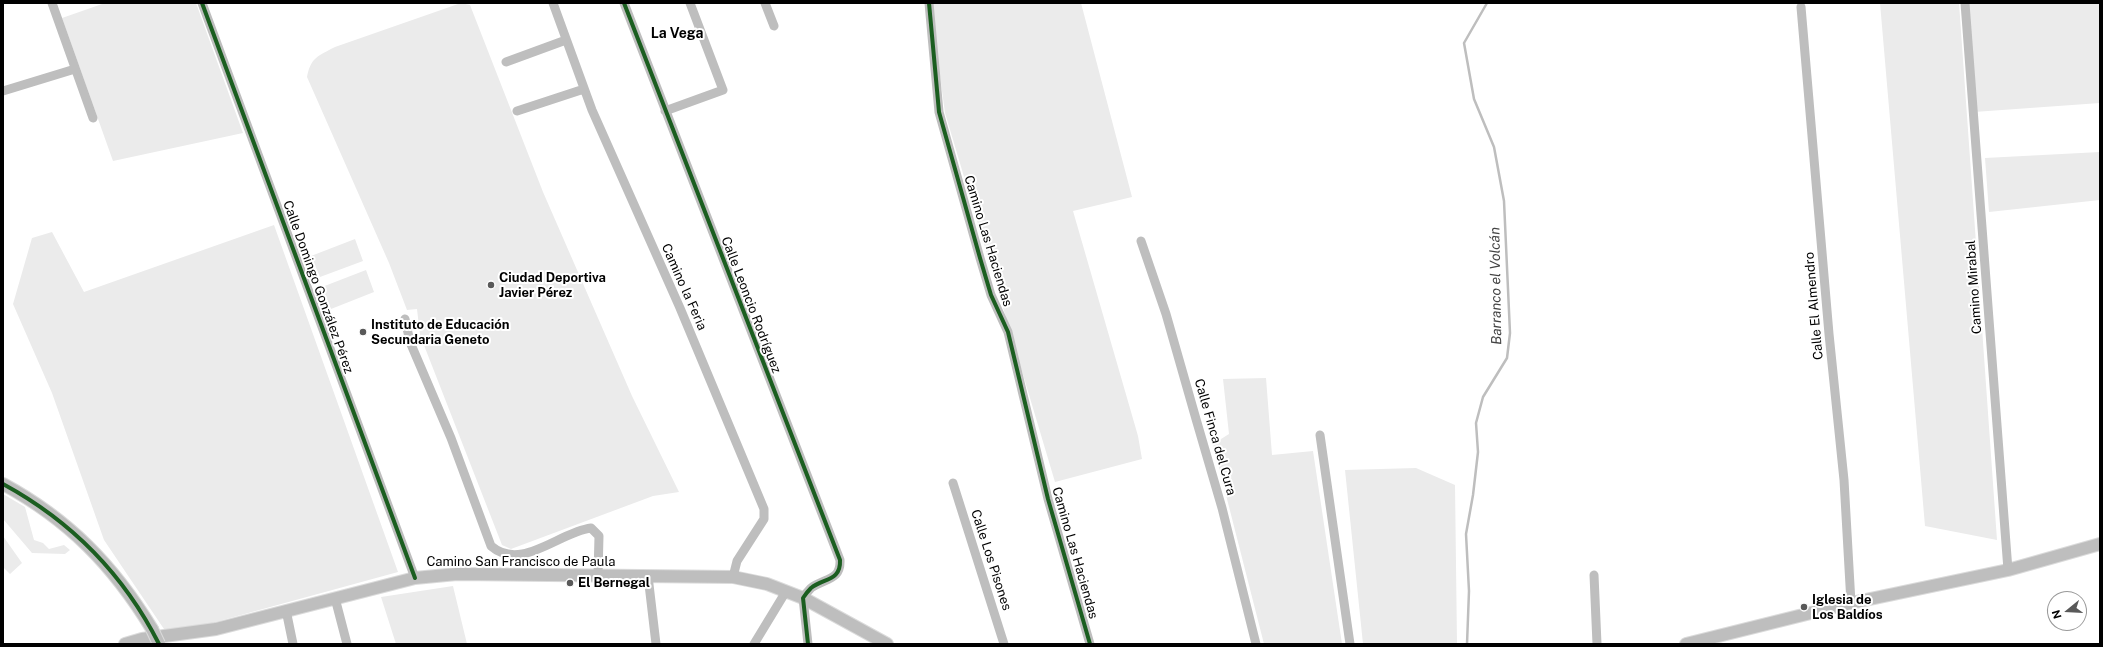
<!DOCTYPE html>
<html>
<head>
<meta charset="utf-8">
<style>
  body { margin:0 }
  #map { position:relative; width:2103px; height:647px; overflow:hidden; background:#fff; font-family:"Public Sans",sans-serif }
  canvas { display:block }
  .frame { position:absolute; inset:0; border:4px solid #000; pointer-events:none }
  .north { position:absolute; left:2047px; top:591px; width:40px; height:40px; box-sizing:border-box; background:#fff; border:1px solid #999; border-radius:50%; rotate:252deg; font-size:11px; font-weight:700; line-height:16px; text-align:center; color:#000 }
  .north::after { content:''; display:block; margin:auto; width:14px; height:18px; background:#595959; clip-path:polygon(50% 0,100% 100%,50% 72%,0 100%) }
</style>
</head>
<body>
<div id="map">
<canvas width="2103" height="647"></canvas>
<div class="frame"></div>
<div class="north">N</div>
</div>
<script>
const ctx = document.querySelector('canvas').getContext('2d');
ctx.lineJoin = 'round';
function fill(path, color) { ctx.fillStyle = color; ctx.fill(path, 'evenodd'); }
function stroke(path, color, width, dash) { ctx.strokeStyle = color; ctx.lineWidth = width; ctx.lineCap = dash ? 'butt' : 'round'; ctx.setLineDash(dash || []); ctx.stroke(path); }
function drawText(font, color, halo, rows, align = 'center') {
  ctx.font = font + ' "Public Sans",sans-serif'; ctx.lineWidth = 4; ctx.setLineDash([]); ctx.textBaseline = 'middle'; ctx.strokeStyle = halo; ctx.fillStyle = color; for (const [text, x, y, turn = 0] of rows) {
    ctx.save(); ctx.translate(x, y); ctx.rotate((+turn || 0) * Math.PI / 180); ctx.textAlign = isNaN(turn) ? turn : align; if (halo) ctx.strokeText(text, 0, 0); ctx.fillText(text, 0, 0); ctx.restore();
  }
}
fill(new Path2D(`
  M105,3H196L243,133L113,161L62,18Z
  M461,3L470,5L543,192L632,396L679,492L653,496L511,549L502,545L420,335L417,309L407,310L389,263L307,77C311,57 318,56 335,47Z
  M930,3H1081L1132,197L1073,211L1138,436L1142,459L1055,482L945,113Z
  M1880,3H1959L1997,540L1925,526Z
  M1965,3H2100V103L1974,112Z
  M2100,152V200L1989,212L1985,158Z
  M274,225L398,572L168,635L104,540L52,393L13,304L32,238L52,232L84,292Z
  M355,239L363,261L320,277L311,256Z
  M366,270L374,292L331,309L322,287Z
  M1266,378L1272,455L1313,451L1342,644H1264L1213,444L1229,434L1223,379Z
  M1416,468L1455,485L1457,644H1363L1345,470Z
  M3,494L25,507L34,540L43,543L49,549L64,545L70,550L65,554L32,553L3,519Z
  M3,536L22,563L10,574L3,567Z
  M453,586L467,644H396L381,597Z`), '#ebebeb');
stroke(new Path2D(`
  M1467,644L1469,591L1466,534L1473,495L1478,452L1476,423L1483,397L1507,358L1510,333L1504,201L1494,147L1474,99L1464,43L1487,3`), '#bebebe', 2.5);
const major = new Path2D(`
  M3,484C69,520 113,565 152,629
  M125,644L142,639L216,629L415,578L457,574L733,577L767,584L803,598L887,644
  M1686,644L1851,603L2008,570L2100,544`);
stroke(major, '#dbdbdb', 14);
stroke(new Path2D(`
  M52,3L93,118
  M202,3L415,578
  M553,3L592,110L680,308L764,509V519L737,561L733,577
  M624,3L840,560C841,581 824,578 811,588C808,591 805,595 803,598L808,644
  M765,3L774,26
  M929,3L939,112L980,258L991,295L1008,332L1048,499L1090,644
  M1965,3L2008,570
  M1801,7L1829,334L1844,480L1851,603
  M506,62L566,40
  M3,91L75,69
  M517,111L584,89
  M665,111L723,90L690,3
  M1141,241L1166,314L1196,419L1222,508L1256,644
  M405,319L410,342L451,438L491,546C521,572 559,532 591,528L599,536L598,575
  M1320,435L1350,644
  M953,483L1004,644
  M1594,575L1597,644
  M648,576L656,644
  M335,598L347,644
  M286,610L293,644
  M754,644L785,593`), '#bebebe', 9);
stroke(major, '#bebebe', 12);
const majorBridge = new Path2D(`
  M152,629L159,644`);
stroke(majorBridge, '#dbdbdb', 14, []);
stroke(majorBridge, '#bebebe', 12);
stroke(new Path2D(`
  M202,3L415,578
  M624,3L840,560C841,581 824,578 811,588C808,591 805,595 803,598L808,644
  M929,3L939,112L980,258L991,295L1008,332L1048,499L1090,644
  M3,484C71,521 124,575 159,644`), '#1b5e20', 4);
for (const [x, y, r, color] of [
  [491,285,4,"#595959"],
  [363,332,4,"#595959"],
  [570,583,4,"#595959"],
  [1804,607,4,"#595959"]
]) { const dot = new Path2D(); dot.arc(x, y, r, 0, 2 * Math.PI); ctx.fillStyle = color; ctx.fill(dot); stroke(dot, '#fff', 1.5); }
drawText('13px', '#000', '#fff', [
  ["Camino Las Haciendas",988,241,73],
  ["Calle Domingo González Pérez",318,287,70],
  ["Camino la Feria",684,287,66],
  ["Camino Mirabal",1974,287,-94],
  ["Calle Leoncio Rodríguez",751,305,69],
  ["Calle El Almendro",1814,306,-95],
  ["Calle Finca del Cura",1215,437,74],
  ["Camino Las Haciendas",1075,553,74],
  ["Calle Los Pisones",991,560,72],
  ["Camino San Francisco de Paula",521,562]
]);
drawText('bold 13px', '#000', '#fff', [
  ["Ciudad Deportiva",499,278],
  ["Javier Pérez",499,293],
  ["Instituto de Educación",371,325],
  ["Secundaria Geneto",371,340],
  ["El Bernegal",578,583],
  ["Iglesia de",1812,600],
  ["Los Baldíos",1812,615]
], 'left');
drawText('bold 14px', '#000', '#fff', [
  ["La Vega",677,34]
]);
drawText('italic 14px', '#434343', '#fff', [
  ["Barranco el Volcán",1496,286,-91]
]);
</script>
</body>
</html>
